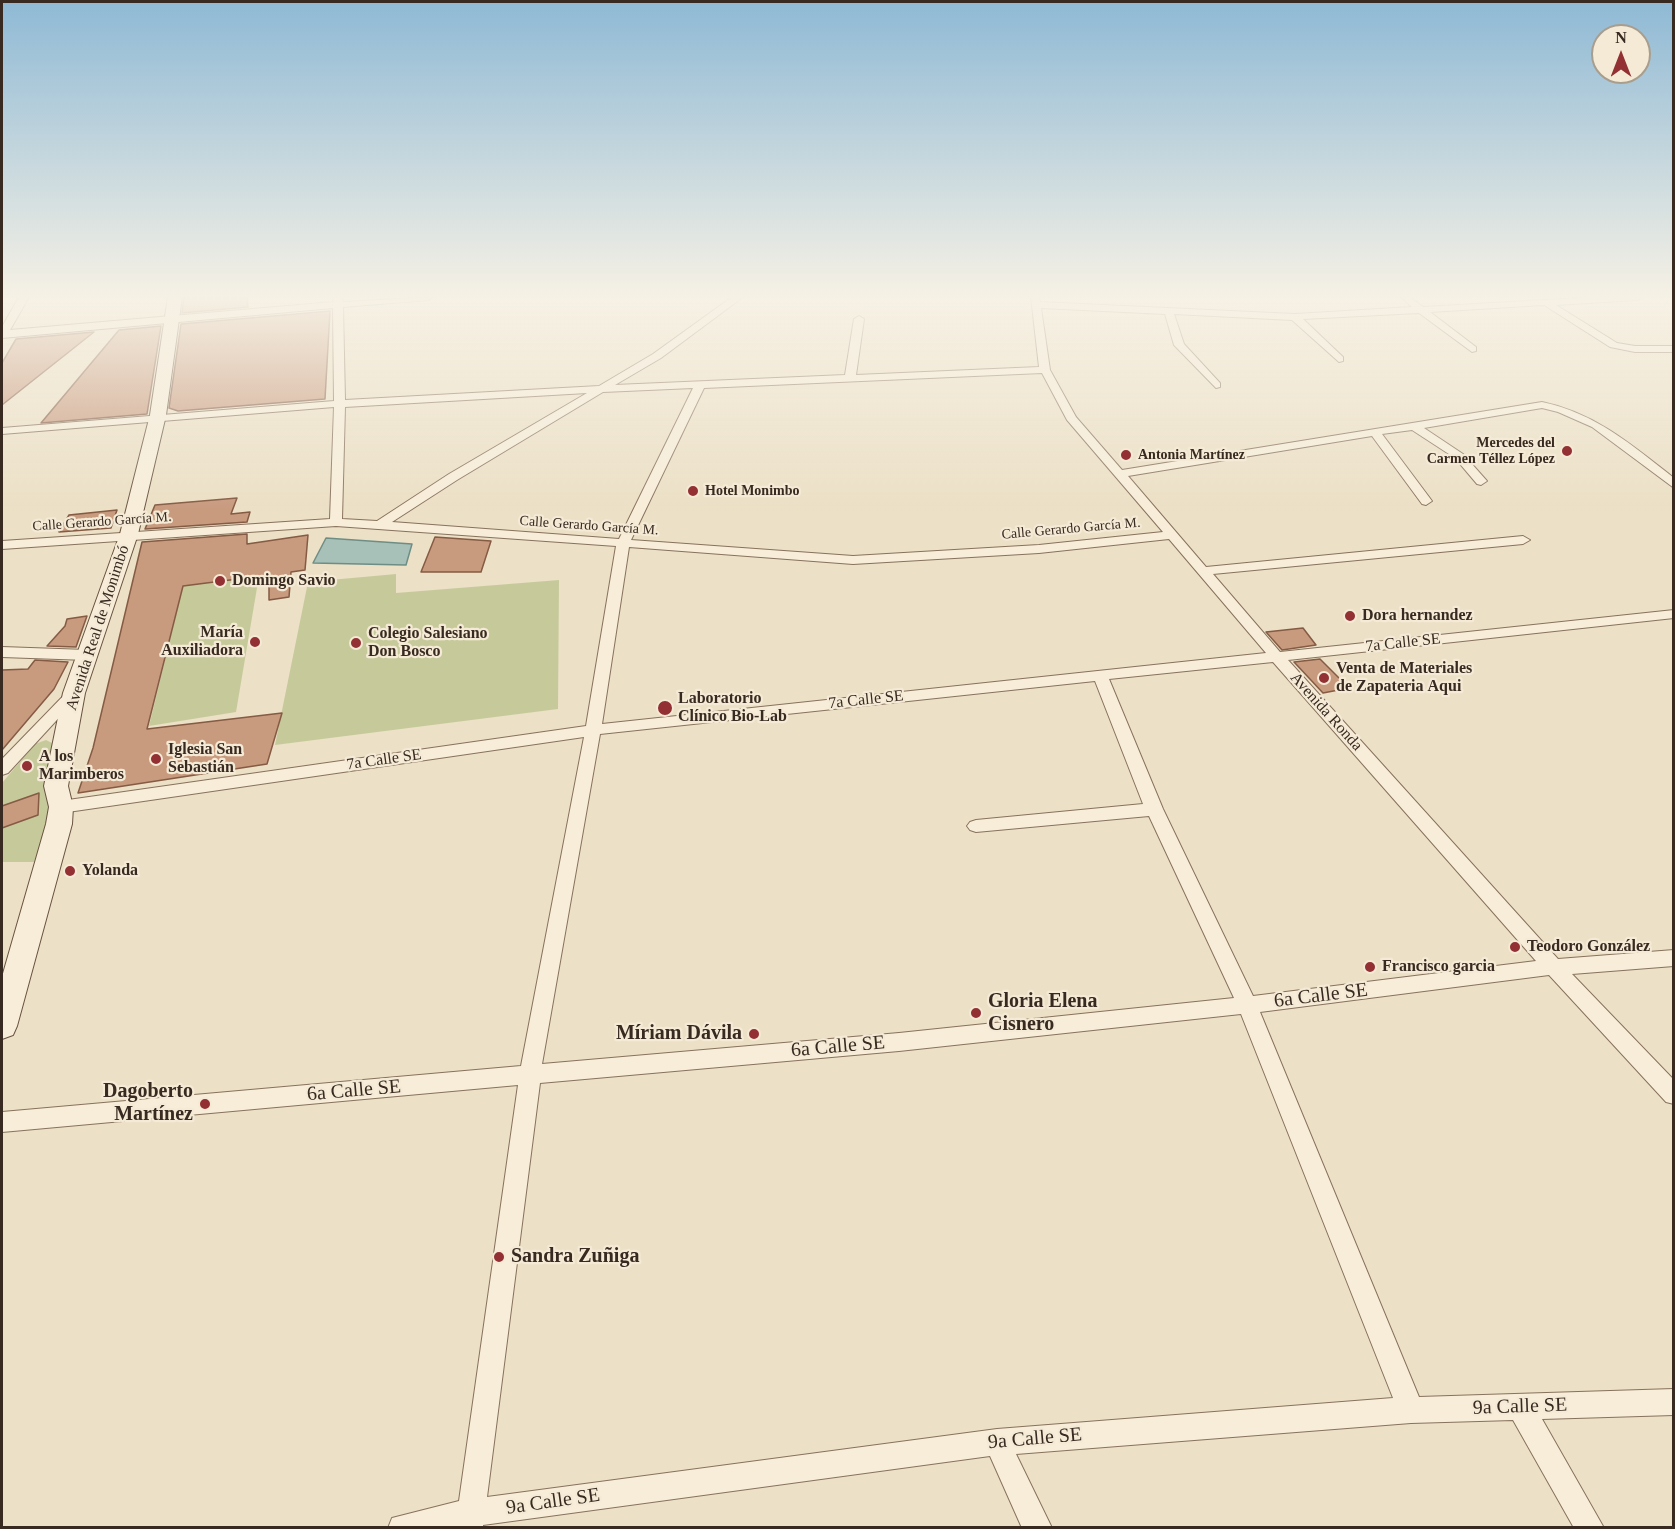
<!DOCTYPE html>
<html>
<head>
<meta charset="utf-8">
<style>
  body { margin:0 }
  #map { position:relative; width:1675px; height:1529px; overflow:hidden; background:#ece0c6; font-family:Georgia,serif }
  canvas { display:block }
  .frame { position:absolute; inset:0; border:3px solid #382a20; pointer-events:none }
  .north { position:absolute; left:1591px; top:24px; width:60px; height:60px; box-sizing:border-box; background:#f4ead5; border:2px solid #a99d8d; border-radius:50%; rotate:0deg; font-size:16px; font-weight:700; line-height:24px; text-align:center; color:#382a20 }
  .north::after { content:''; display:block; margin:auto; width:21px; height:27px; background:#923034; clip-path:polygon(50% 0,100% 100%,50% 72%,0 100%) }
</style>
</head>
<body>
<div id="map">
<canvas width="1675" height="1529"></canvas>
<div class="frame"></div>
<div class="north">N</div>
</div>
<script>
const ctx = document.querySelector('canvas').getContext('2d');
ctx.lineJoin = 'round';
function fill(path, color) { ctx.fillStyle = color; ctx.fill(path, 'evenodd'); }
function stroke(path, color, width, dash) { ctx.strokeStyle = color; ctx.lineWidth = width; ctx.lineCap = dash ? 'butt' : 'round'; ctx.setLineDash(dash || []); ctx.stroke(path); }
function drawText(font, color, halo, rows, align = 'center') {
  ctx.font = font + ' Georgia,serif'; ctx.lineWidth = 4.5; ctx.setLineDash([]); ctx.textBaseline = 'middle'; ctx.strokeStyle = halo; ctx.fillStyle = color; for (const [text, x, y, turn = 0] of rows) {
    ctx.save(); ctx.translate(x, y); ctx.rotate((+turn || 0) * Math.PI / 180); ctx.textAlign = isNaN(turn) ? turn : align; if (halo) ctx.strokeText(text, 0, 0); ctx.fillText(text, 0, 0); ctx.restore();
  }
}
fill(new Path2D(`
  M396,574V593L559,580L558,709L275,745L308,582Z
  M259,576L236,712L149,726L183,586Z
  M46,740L52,743L48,823L34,862H2V783L35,744Z`), '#c6ca9b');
const water = new Path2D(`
  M326,538L412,544L406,565L313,563Z`);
fill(water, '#a7c0b8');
stroke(water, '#6e8e85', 1.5);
const building = new Path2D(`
  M184,297H247L248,307L182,313Z
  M330,311L325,399L178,411L169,408L181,324Z
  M161,326L147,414L41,423L119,330Z
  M94,332L2,405V363L16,339Z
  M237,498L231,514L250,512L247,522L145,529L155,505Z
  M117,510L111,528L59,532L69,515Z
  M247,534V544L308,535L305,570L291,572L289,597L269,600V575L183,586L147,729L282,713L267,764L78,793L93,748L142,542Z
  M435,537L491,541L481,572H421Z
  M87,616L76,647L47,646L65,626L67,619Z
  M1303,628L1316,645L1282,650L1266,632Z
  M1320,659L1349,688L1323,693L1294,662Z
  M35,660L68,662L54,689L2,750V670L28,669Z
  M39,793L38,815L2,828V806Z`);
fill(building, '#c89a7e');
stroke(building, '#855b44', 1.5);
const street = new Path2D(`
  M19,297H29L10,330L333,302L334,297H342L343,302L433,297L429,300L343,307L345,400L599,386L653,354L732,297H743L661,358L615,385L845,375L854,319L859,316L864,319L856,375L1039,367L1031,297H1039L1040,302L1295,314L1412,307L1401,297H1410L1423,307L1596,297H1642L1638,300L1556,305L1617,343L1635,346H1674V352H1635L1610,347L1544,305L1430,312L1476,347V351L1472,352L1419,313L1303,319L1343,357V361L1339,362L1292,320L1174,314L1184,344L1220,383V387L1216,388L1174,345L1165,314L1041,308L1050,370L1076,417L1122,470L1542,402C1595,413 1632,445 1674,478V488L1592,427L1558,412L1542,408L1424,428L1463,454L1487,481L1481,485L1477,484L1455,458L1412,430L1382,434L1432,501L1426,505L1422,504L1372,436L1128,476L1206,567L1523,536L1530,540L1523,544L1213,574L1280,652L1674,610V618L1288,660L1558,959L1674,950V966L1572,974L1674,1080V1104L1666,1102L1549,975L1260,1012L1419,1397L1674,1389V1415L1542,1419L1604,1528H1574L1513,1420L1411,1423L1016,1454L1052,1528H1022L990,1456L483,1525V1528H388L392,1518L459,1501L518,1085L2,1132V1112L521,1066L584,737L61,813L52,807L61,801L586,726L616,546L336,526L2,549V541L330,519L334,407L2,434V428L334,401L333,308L2,338V327ZM1042,373L1067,420L1163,532L1039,545L853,556L631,540L704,388ZM693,388L619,539L392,522L457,480L603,392ZM587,393L449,474L377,521L342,519L345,407ZM1169,539L1266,653L602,724L629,547L853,564L1039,553ZM1273,662L1536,961L1253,996L1163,809L1109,679ZM1095,681L1143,804L976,820L970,822L967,826L970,830L976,832L1149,816L1234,998L899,1033L542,1064L600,734ZM1241,1014L1393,1398L997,1429L487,1497L540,1083L899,1051Z
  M2,647L87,650L94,655L87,660L2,657Z
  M74,688L82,693L79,696L8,773L2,775V759L69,690Z`);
const secondary = new Path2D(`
  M168,297H182L166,415L138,534L85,693L68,786L73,807L72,824L17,1026L13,1035L2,1039V977L46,824L49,807L44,786L63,693L120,534L150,415Z`);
stroke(street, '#87725d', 2);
stroke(secondary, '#685340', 2);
fill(street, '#f7edd9');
fill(secondary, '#f7edd9');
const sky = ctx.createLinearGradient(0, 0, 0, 511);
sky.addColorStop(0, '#8eb9d5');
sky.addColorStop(0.58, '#f6f1e5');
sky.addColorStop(1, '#f6f1e500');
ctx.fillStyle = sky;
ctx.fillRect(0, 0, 1675, 511);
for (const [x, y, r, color] of [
  [1567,451,6,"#923034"],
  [1126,455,6,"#923034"],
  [693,491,6,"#923034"],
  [220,581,6,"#923034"],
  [1350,616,6,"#923034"],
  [255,642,6,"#923034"],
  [356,643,6,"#923034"],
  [1324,678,6,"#923034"],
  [665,708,8,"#923034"],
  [156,759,6,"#923034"],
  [27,766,6,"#923034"],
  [70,871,6,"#923034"],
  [1515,947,6,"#923034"],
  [1370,967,6,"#923034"],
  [976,1013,6,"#923034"],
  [754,1034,6,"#923034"],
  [205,1104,6,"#923034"],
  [499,1257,6,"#923034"]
]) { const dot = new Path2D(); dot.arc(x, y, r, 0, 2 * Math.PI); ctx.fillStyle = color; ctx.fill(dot); stroke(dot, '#f4ead5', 2); }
drawText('bold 14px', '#382a20', '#f4ead5', [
  ["Mercedes del",1555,443,"right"],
  ["Carmen Téllez López",1555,459,"right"],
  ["Antonia Martínez",1138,455],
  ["Hotel Monimbo",705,491]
], 'left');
drawText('14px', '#382a20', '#f4ead5', [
  ["Calle Gerardo García M.",102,522,-4],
  ["Calle Gerardo García M.",589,526,4],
  ["Calle Gerardo García M.",1071,529,-5]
]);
drawText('bold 16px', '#382a20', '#f4ead5', [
  ["Domingo Savio",232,581],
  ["Dora hernandez",1362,616],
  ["María",243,633,"right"],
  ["Auxiliadora",243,651,"right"],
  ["Colegio Salesiano",368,634],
  ["Don Bosco",368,652],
  ["Venta de Materiales",1336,669],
  ["de Zapateria Aqui",1336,687],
  ["Laboratorio",678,699],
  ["Clínico Bio-Lab",678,717],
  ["Iglesia San",168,750],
  ["Sebastián",168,768],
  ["A los",39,757],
  ["Marimberos",39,775],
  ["Yolanda",82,871],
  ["Teodoro González",1527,947],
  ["Francisco garcia",1382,967]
], 'left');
drawText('16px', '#382a20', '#f4ead5', [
  ["Avenida Real de Monimbó",98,628,-72],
  ["7a Calle SE",1403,643,-6],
  ["7a Calle SE",866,700,-6],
  ["Avenida Ronda",1326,712,48],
  ["7a Calle SE",384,760,-8]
]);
drawText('20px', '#382a20', '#f4ead5', [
  ["6a Calle SE",1321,996,-7],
  ["6a Calle SE",838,1047,-5],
  ["6a Calle SE",354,1091,-5],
  ["9a Calle SE",1520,1407,-2],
  ["9a Calle SE",1035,1439,-5],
  ["9a Calle SE",553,1502,-8]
]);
drawText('bold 20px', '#382a20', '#f4ead5', [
  ["Gloria Elena",988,1002],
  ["Cisnero",988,1025],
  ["Míriam Dávila",742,1034,"right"],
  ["Dagoberto",193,1092,"right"],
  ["Martínez",193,1115,"right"],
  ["Sandra Zuñiga",511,1257]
], 'left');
</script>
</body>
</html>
